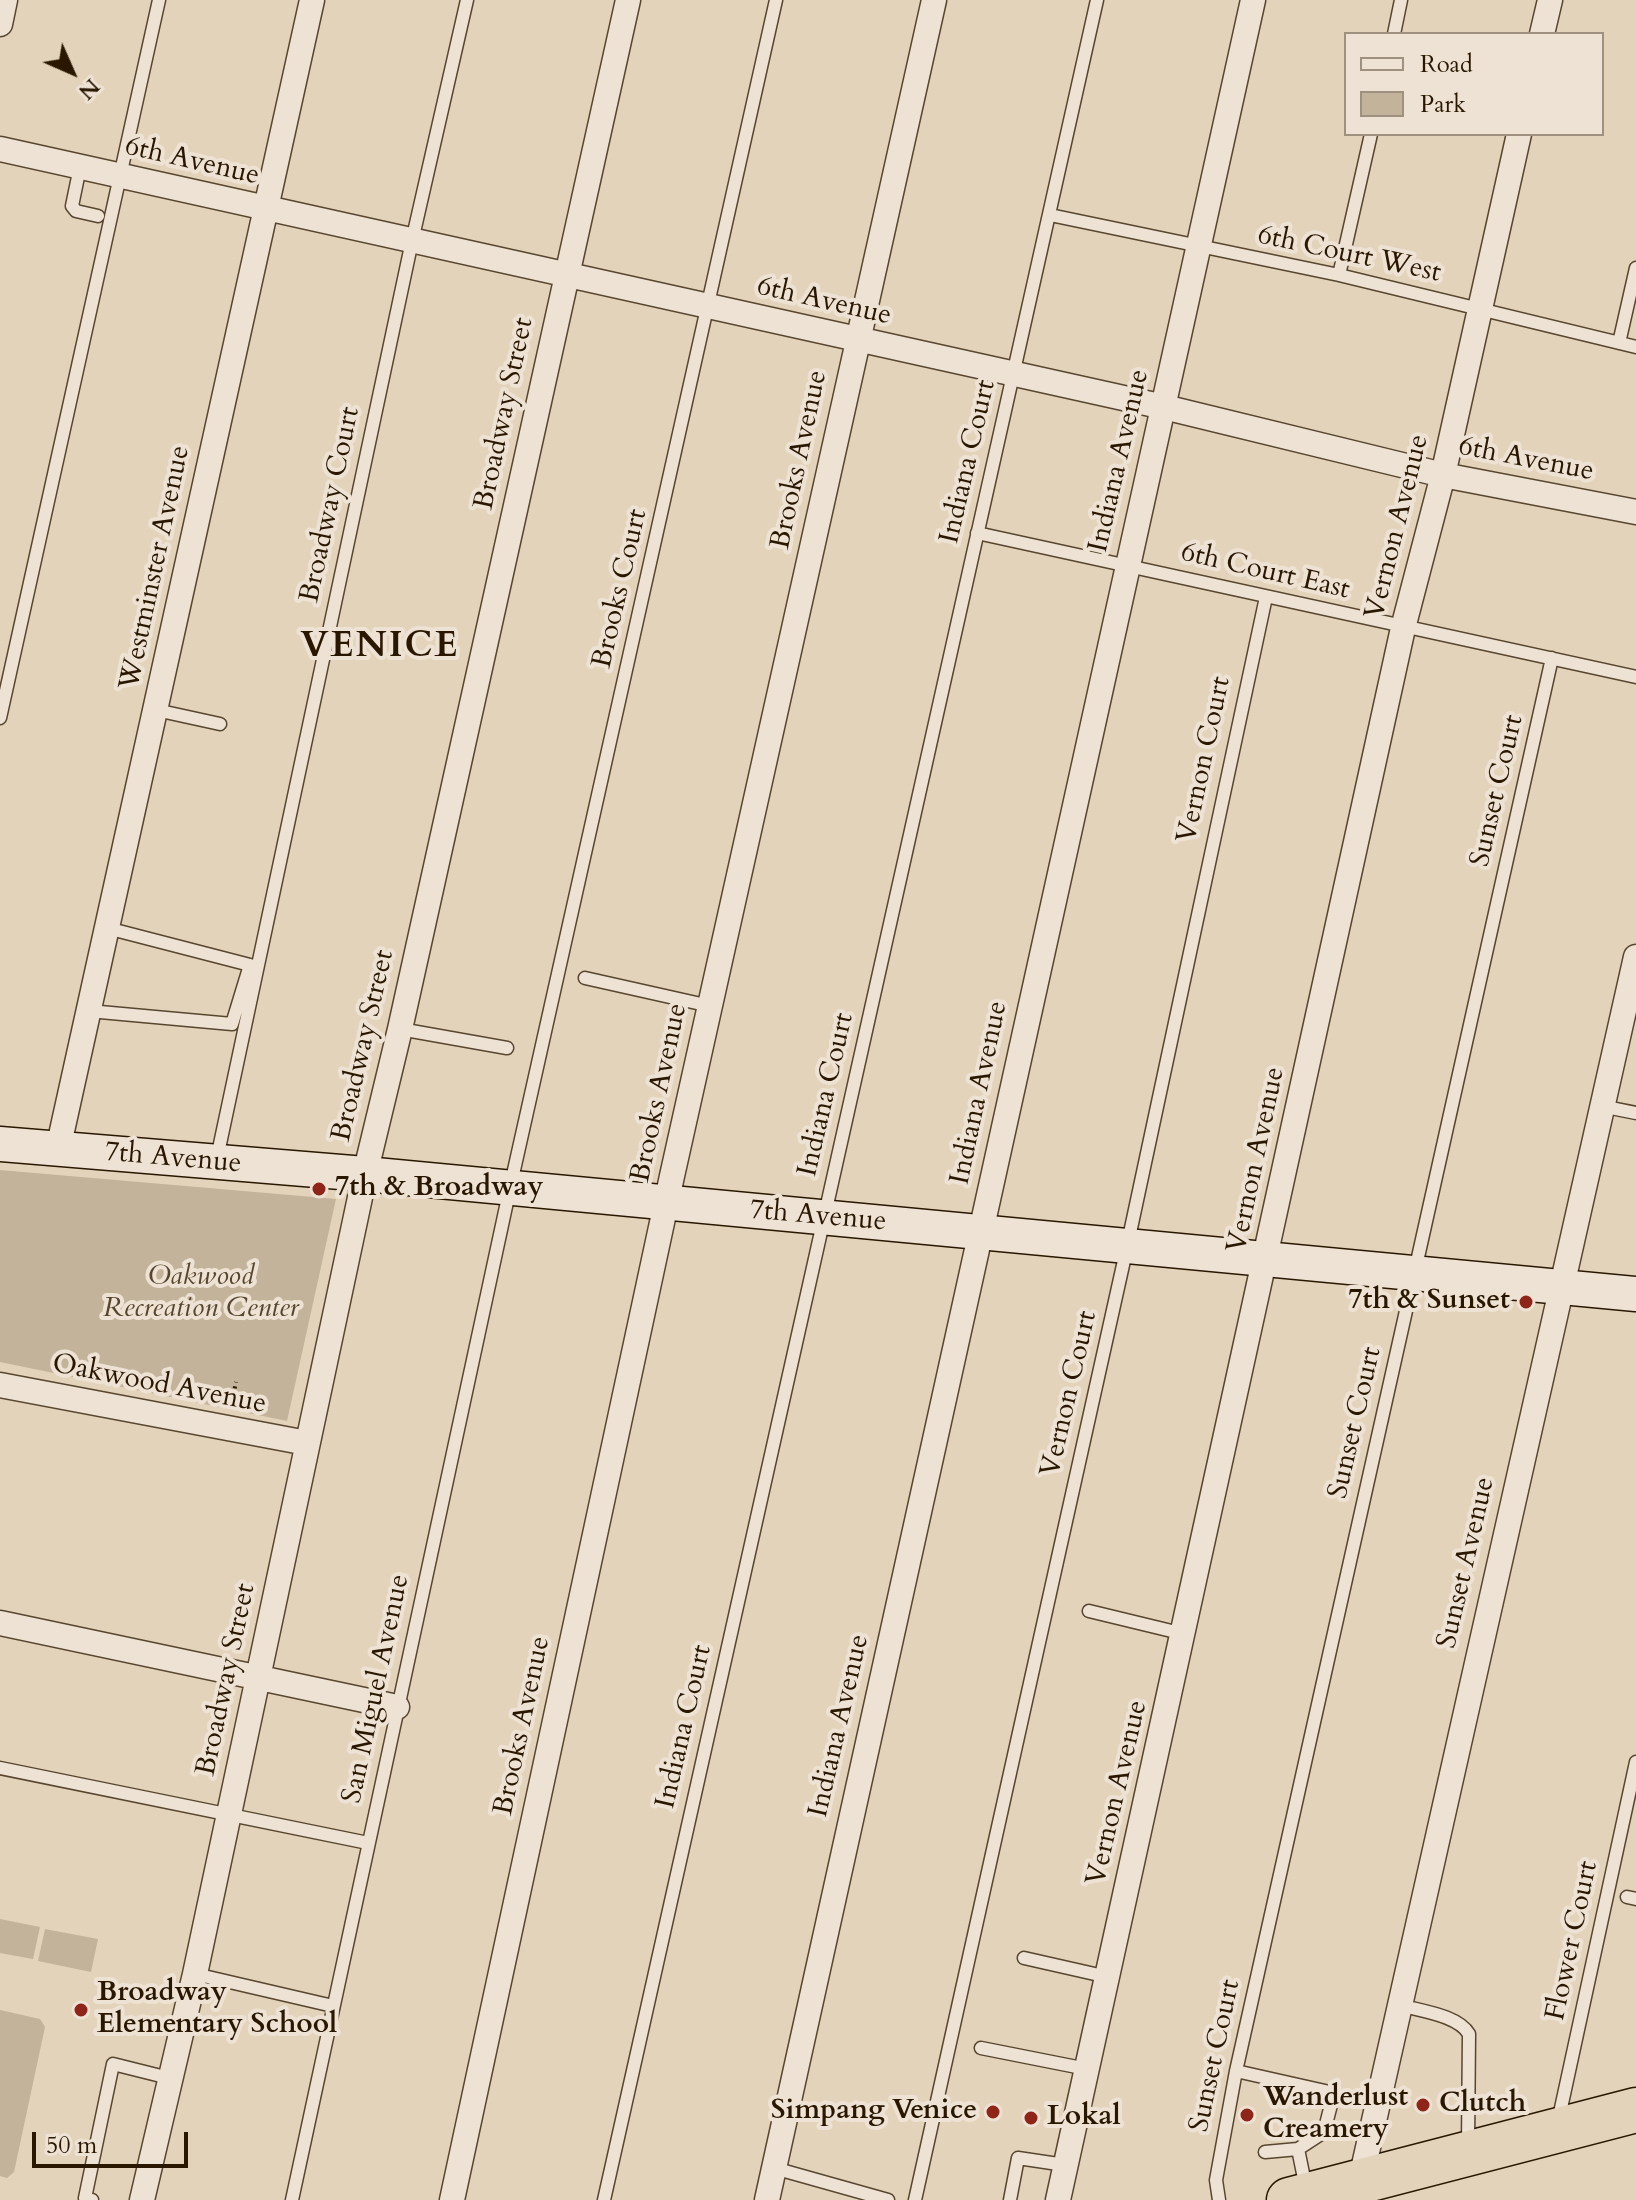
<!DOCTYPE html>
<html>
<head>
<meta charset="utf-8">
<style>
  body { margin:0 }
  #map { position:relative; width:1636px; height:2200px; overflow:hidden; background:#e3d3bb; font-family:Cardo,serif }
  canvas { display:block }
  .legend { position:absolute; left:1344px; top:32px; width:260px; height:104px; box-sizing:border-box; background:#ede2d3; border:2px solid #9f917f; margin:0; padding:10px 14px; list-style:none; font-size:24px; color:#291700 }
  .legend li { display:flex; align-items:center; gap:16px; height:40px }
  .legend b { width:40px; border:2px solid #9f917f }
  .north { position:absolute; left:32px; top:32px; width:80px; height:80px; -webkit-text-stroke:6px #ede2d3; paint-order:stroke; rotate:135deg; font-size:22px; font-weight:700; line-height:32px; text-align:center; color:#291700 }
  .north::after { content:''; display:block; margin:auto; width:28px; height:36px; background:#291700; clip-path:polygon(50% 0,100% 100%,50% 72%,0 100%) }
  .scale { position:absolute; left:32px; top:2132px; width:156px; height:36px; box-sizing:border-box; border:4px solid #291700; border-top:0; padding-left:10px; font-size:24px; line-height:28px; white-space:nowrap; color:#291700; -webkit-text-stroke:6px #ede2d3; paint-order:stroke }
</style>
</head>
<body>
<div id="map">
<canvas width="1636" height="2200"></canvas>
<ul class="legend">
<li><b style="height:10px;background:#ede2d3"></b>Road</li>
<li><b style="height:22px;background:#c3b39b"></b>Park</li>
</ul>
<div class="north">N</div>
<div class="scale">50 m</div>
</div>
<script>
const ctx = document.querySelector('canvas').getContext('2d');
ctx.lineJoin = 'round';
function fill(path, color) { ctx.fillStyle = color; ctx.fill(path, 'evenodd'); }
function stroke(path, color, width, dash) { ctx.strokeStyle = color; ctx.lineWidth = width; ctx.lineCap = dash ? 'butt' : 'round'; ctx.setLineDash(dash || []); ctx.stroke(path); }
function drawText(font, color, halo, rows, align = 'center') {
  ctx.font = font + ' Cardo,serif'; ctx.lineWidth = 8; ctx.setLineDash([]); ctx.textBaseline = 'middle'; ctx.strokeStyle = halo; ctx.fillStyle = color; for (const [text, x, y, turn = 0] of rows) {
    ctx.save(); ctx.translate(x, y); ctx.rotate((+turn || 0) * Math.PI / 180); ctx.textAlign = isNaN(turn) ? turn : align; if (halo) ctx.strokeText(text, 0, 0); ctx.fillText(text, 0, 0); ctx.restore();
  }
}
fill(new Path2D(`
  M0,1170L336,1199L287,1421L0,1362Z
  M0,1919L40,1927L33,1959L0,1953Z
  M45,1929L98,1939L91,1972L38,1961Z
  M0,2010L40,2019L45,2027L14,2172L7,2178L0,2176Z`), '#c3b39b');
const lane = new Path2D(`
  M1394,34L1401,0
  M80,167L72,206L76,211L98,216
  M1050,215L1339,275L1636,347
  M1339,275L1371,134
  M1619,343L1636,268
  M977,533L1636,677
  M156,710L220,724
  M0,718L159,0
  M585,978L710,1006
  M89,1011L232,1024L250,965L107,928
  M400,1029L507,1048
  M1601,1106L1636,1113
  M217,1158L412,241L467,0
  M1089,1611L1184,1634
  M0,1768L368,1843
  M1627,1897L1636,1899
  M1024,1958L1108,1977
  M195,1974L333,2006
  M1400,2005C1420,2011 1458,2015 1469,2034L1468,2145
  M981,2048L1087,2069
  M1236,2071L1334,2093L1324,2132L1298,2149
  M1558,2122L1636,1762
  M1265,2152L1298,2149L1306,2188
  M774,2168L888,2200
  M92,2200L85,2198L113,2064L169,2078
  M292,2200L510,1188L776,0
  M604,2200L1097,0
  M915,2200L1127,1247L1266,597
  M1010,2200L1018,2158L1065,2165
  M1219,2200L1216,2180L1236,2071L1552,658`);
const street = new Path2D(`
  M0,24L5,0
  M1542,34L1550,0
  M0,149L1164,407L1443,475L1636,512
  M58,1149L312,0
  M0,1385L307,1443
  M0,1623L397,1707
  M1360,2183L1636,957
  M142,2200L195,1974L365,1174L400,1029L628,0
  M452,2200L672,1176L934,0
  M767,2200L1253,0
  M1058,2200L1403,628L1443,475L1519,134`);
const secondary = new Path2D(`
  M0,1144L365,1174L1636,1294`);
const highway = new Path2D(`
  M1289,2200L1636,2110`);
stroke(lane, '#58462f', 15);
stroke(street, '#58462f', 27);
stroke(secondary, '#291700', 37);
stroke(highway, '#291700', 47);
stroke(new Path2D(`
  M231,1406L236,1382`), '#291700', 4, [2, 4]);
stroke(lane, '#ede2d3', 12);
stroke(street, '#ede2d3', 24);
stroke(secondary, '#ede2d3', 34);
stroke(highway, '#e3d3bb', 44);
for (const [x, y, r, color] of [
  [319,1189,8,"#8f2418"],
  [1526,1302,8,"#8f2418"],
  [81,2010,8,"#8f2418"],
  [1423,2105,8,"#8f2418"],
  [993,2112,8,"#8f2418"],
  [1247,2115,8,"#8f2418"],
  [1031,2118,8,"#8f2418"]
]) { const dot = new Path2D(); dot.arc(x, y, r, 0, 2 * Math.PI); ctx.fillStyle = color; ctx.fill(dot); stroke(dot, '#ede2d3', 3); }
drawText('28px', '#291700', '#ede2d3', [
  ["6th Avenue",192,162,13],
  ["6th Court West",1349,255,12],
  ["6th Avenue",824,302,13],
  ["Broadway Street",505,414,-78],
  ["Brooks Avenue",800,460,-78],
  ["6th Avenue",1526,460,11],
  ["Indiana Avenue",1120,461,-77],
  ["Indiana Court",969,462,-77],
  ["Broadway Court",331,505,-78],
  ["Vernon Avenue",1398,527,-76],
  ["Westminster Avenue",156,568,-78],
  ["6th Court East",1265,572,13],
  ["Brooks Court",621,589,-77],
  ["Vernon Court",1205,760,-78],
  ["Sunset Court",1498,791,-77],
  ["Broadway Street",364,1046,-77],
  ["Brooks Avenue",660,1093,-78],
  ["Indiana Avenue",980,1093,-78],
  ["Indiana Court",827,1095,-77],
  ["7th Avenue",173,1159,5],
  ["Vernon Avenue",1257,1160,-78],
  ["7th Avenue",818,1217,5],
  ["Oakwood Avenue",159,1385,11],
  ["Vernon Court",1070,1394,-77],
  ["Sunset Court",1356,1423,-77],
  ["Sunset Avenue",1467,1563,-77],
  ["Broadway Street",227,1680,-78],
  ["San Miguel Avenue",377,1689,-78],
  ["Brooks Avenue",523,1726,-78],
  ["Indiana Avenue",840,1726,-77],
  ["Indiana Court",685,1727,-77],
  ["Vernon Avenue",1118,1793,-77],
  ["Flower Court",1573,1941,-78],
  ["Sunset Court",1216,2056,-78]
]);
drawText('bold 28px', '#291700', '#ede2d3', [
  ["7th & Broadway",335,1189],
  ["7th & Sunset",1510,1302,"right"],
  ["Broadway",97,1994],
  ["Elementary School",97,2026],
  ["Wanderlust",1263,2099],
  ["Creamery",1263,2131],
  ["Clutch",1439,2105],
  ["Simpang Venice",977,2112,"right"],
  ["Lokal",1047,2118]
], 'left');
drawText('italic 28px', '#57462e', '#ede2d3', [
  ["Oakwood",201,1278],
  ["Recreation Center",201,1310]
]);
ctx.letterSpacing = '2px';
drawText('bold 36px', '#291700', '#ede2d3', [
  ["VENICE",380,648]
]);
ctx.letterSpacing = '0px';
</script>
</body>
</html>
